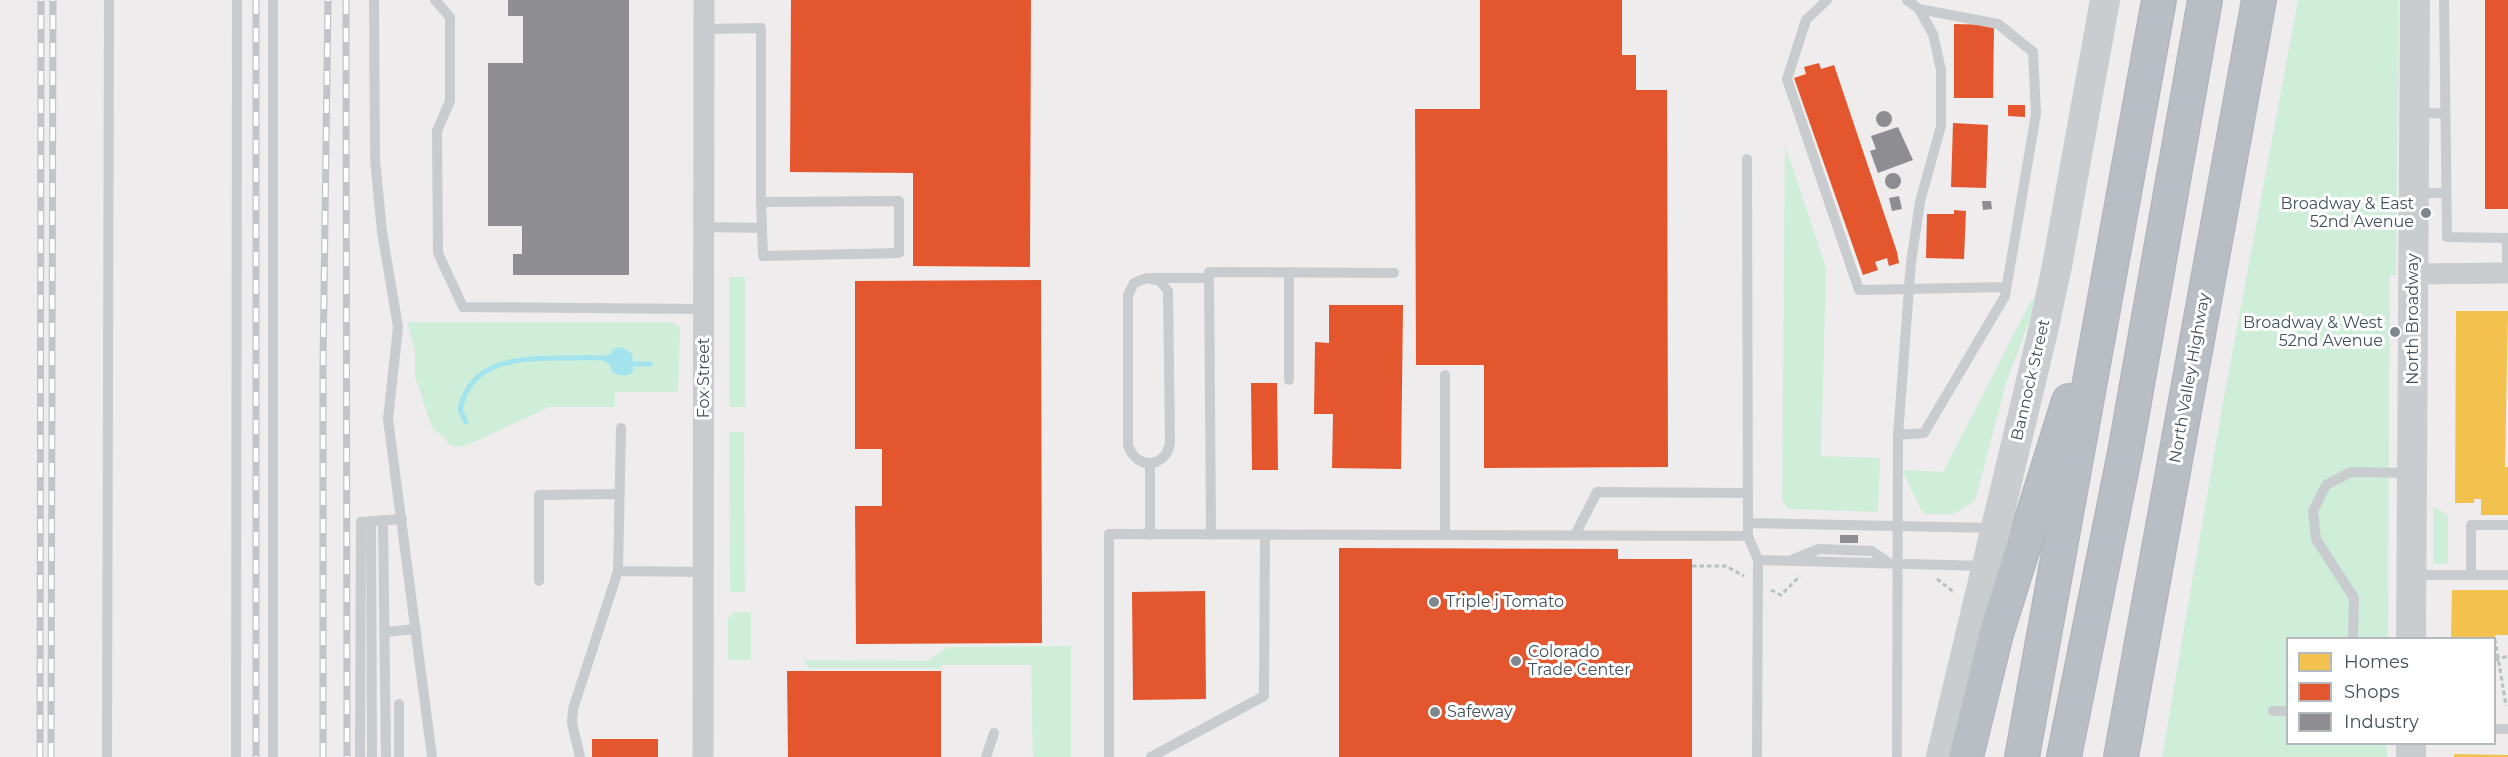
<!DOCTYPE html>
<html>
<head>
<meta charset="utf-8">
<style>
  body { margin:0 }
  #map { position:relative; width:2508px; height:757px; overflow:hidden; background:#eeeced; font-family:Montserrat,sans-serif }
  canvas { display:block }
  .legend { position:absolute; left:2286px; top:637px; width:210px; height:108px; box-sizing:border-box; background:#fff; border:2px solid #b4b9bd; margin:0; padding:8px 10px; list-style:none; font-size:18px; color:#43515a }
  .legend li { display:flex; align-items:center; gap:12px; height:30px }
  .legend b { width:30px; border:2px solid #b4b9bd }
</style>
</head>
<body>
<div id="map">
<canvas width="2508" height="757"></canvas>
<ul class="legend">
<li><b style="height:16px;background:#f2c14e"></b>Homes</li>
<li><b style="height:16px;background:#e4572e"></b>Shops</li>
<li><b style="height:16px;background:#8d8d92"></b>Industry</li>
</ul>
</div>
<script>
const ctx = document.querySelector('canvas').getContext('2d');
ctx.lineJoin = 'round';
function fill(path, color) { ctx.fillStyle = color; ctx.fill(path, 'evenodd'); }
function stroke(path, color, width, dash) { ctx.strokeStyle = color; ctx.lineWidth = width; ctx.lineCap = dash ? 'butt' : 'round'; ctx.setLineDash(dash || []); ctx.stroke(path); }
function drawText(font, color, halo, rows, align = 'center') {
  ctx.font = font + ' Montserrat,sans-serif'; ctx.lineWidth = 6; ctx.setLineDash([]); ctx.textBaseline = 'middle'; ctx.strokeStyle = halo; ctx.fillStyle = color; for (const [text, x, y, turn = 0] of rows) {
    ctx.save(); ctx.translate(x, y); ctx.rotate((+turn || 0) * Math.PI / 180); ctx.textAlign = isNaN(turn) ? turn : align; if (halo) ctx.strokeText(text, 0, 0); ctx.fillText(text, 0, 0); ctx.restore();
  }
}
fill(new Path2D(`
  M2298,0H2399L2396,275H2390L2388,638H2288V744H2387V757H2162L2222,408Z
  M1785,145L1826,268L1821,456L1880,458L1878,512L1788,509L1782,499Z
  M729,277H745V407H729Z
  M2032,299L2034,301L2029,322L2006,383L1975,501L1954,514H1923L1903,472L1906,470L1943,472Z
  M407,322H671L680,327L678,392H615V407H549L468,445L456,447L448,444L444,437L432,428L415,376V351Z
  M729,432H744L745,592H730Z
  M2433,507L2448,515V564H2433Z
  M733,612H751V660H728V619Z
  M1071,646V757H1033L1031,665H942L940,668H808L804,660L927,661L948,647Z`), '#cfeed9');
fill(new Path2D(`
  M622,347L632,354L633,372C626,377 619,376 612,372L610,365L603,360V357L611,353L613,349Z`), '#a2e3ee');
fill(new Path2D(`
  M2456,311H2508L2505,467H2508V515H2481V499H2474V503H2455Z
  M2452,590H2508V635H2495V638H2451Z
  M2454,754L2508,755V757H2454Z`), '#f2c14e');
fill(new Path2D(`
  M791,0H1031L1030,267L913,266V173L790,172Z
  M1480,0H1622V55H1636V90H1667L1668,467L1484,468V365H1416L1415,109H1480Z
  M2485,0H2508V209H2485Z
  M1954,24L1994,25L1993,98H1954Z
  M1819,63L1821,69L1834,65L1897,252L1899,263L1889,266L1887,258L1875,262L1878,270L1863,275L1794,78L1806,74L1804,67Z
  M2008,105H2025V117L2008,116Z
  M1953,123L1988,125L1986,188L1951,187Z
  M1954,210L1966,211L1964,259L1926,258L1927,214H1954Z
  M1041,280L1042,643L856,644L855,506H882V449H855V281Z
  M1329,305H1403L1401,469L1332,468L1333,414H1314L1315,342L1329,343Z
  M1251,383H1277L1278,470H1252Z
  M1339,548L1618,549V559H1692V757H1339Z
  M1205,591L1206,699L1133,700L1132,592Z
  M787,671H941V757H788Z
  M592,739H658V757H592Z`), '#e4572e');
fill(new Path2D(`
  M508,0H629V275H513V254H522V226H488V63H523V16H508Z
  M1876 119a8 8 0 1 1 16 0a8 8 0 1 1-16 0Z
  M1898,127L1913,160L1878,173L1870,151L1876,149L1871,136Z
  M1885 181a8 8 0 1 1 16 0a8 8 0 1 1-16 0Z
  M1899,196L1902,209L1892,211L1889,198Z
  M1982,201H1991L1992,209L1983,210Z
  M1840,535H1858V543H1840Z`), '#8d8d92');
stroke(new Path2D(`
  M630,364H650
  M466,422L460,410C470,357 526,358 567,358C581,358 596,356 609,359`), '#a2e3ee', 5);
const highway = new Path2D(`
  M1966,757L1996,634L2069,401
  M2022,757L2159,0
  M2064,757L2126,447L2205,0
  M2121,757L2259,0`);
stroke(highway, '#b2b7bd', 36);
stroke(new Path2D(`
  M1692,566H1726L1744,576
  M1937,579L1955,593
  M1771,590L1781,595L1800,576
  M2495,639L2506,706
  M2495,660L2508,656`), '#b5c2bd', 3, [4.5, 3]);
stroke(new Path2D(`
  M374,0L375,159L382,232L398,327L388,419L432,757
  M435,0L450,17V101L437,131L438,253L463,307L704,309
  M1827,0L1806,20L1787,79L1859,290L2006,287
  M2444,0L2447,237L2507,238V273
  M704,29L761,28V202L899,201V253L763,256L761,202
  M2416,112L2445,114
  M1747,159L1748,536L1758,560L1757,757
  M2416,193H2446
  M704,227L762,228
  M1289,272V380
  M1147,278L1160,281L1168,291L1170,442C1167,468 1136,471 1128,445V295L1134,283Z
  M1153,278H1209
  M1898,435L1911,262L1920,202L1941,126V70L1933,34L1919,9L1907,0
  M1150,464V535
  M383,520L386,757
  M371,521L372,757
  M1748,523L1993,528
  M1211,535L1209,272L1394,273
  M1445,535V375
  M1575,535L1597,492L1748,493
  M1794,559L1819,549L1872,551L1889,563
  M1758,560L1985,566
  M618,571L704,572
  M2412,575H2508
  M2471,575V525H2508
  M539,581V495L620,494
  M385,632L416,629
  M2353,638L2354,598L2316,539L2313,511L2326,485L2351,472L2409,473
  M399,704V757
  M2273,711H2288
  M2494,729H2508
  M107,757L109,0
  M236,757L237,0
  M273,757V0
  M360,757L361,522L402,519
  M580,757L572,723L573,709L618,571L621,428
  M986,757L994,733
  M1109,757V534L1748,536
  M1151,757L1264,696L1265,535
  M1897,757L1898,435L1924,433L2005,296L2036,114L2033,52L1998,24L1919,9`), '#c8ccce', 10);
stroke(new Path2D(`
  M2413,274L2508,273
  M703,757L704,0`), '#c8ccce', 21);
stroke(new Path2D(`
  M2411,638L2415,0
  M1941,757L2043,331L2057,266L2105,0
  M2411,757V744`), '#c9cdcf', 30);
stroke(highway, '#b8bec3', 33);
const rail = new Path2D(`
  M256,0V757
  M346,0L347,757
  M40,757L41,0
  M51,757L53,0
  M323,757V367L328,0`);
stroke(rail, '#c2c5c7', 7);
stroke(rail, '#fff', 4.5, [14]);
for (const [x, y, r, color] of [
  [2426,213,6,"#7f878d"],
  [2395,332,6,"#7f878d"],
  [1434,602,6,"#7f878d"],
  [1516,661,6,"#7f878d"],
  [1435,712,6,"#7f878d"]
]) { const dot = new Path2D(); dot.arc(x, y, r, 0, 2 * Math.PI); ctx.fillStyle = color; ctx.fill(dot); stroke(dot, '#fff', 2); }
drawText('16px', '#43515a', '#fff', [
  ["Broadway & East",2414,204,"right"],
  ["52nd Avenue",2414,222,"right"],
  ["Broadway & West",2383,323,"right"],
  ["52nd Avenue",2383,341,"right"],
  ["Triple j Tomato",1446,602],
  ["Colorado",1528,652],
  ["Trade Center",1528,670],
  ["Safeway",1447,712]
], 'left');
drawText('16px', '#43515a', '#fff', [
  ["North Broadway",2413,319,-90],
  ["Fox Street",704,378,-90],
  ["North Valley Highway",2190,378,-80],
  ["Bannock Street",2031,380,-77]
]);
</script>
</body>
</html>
